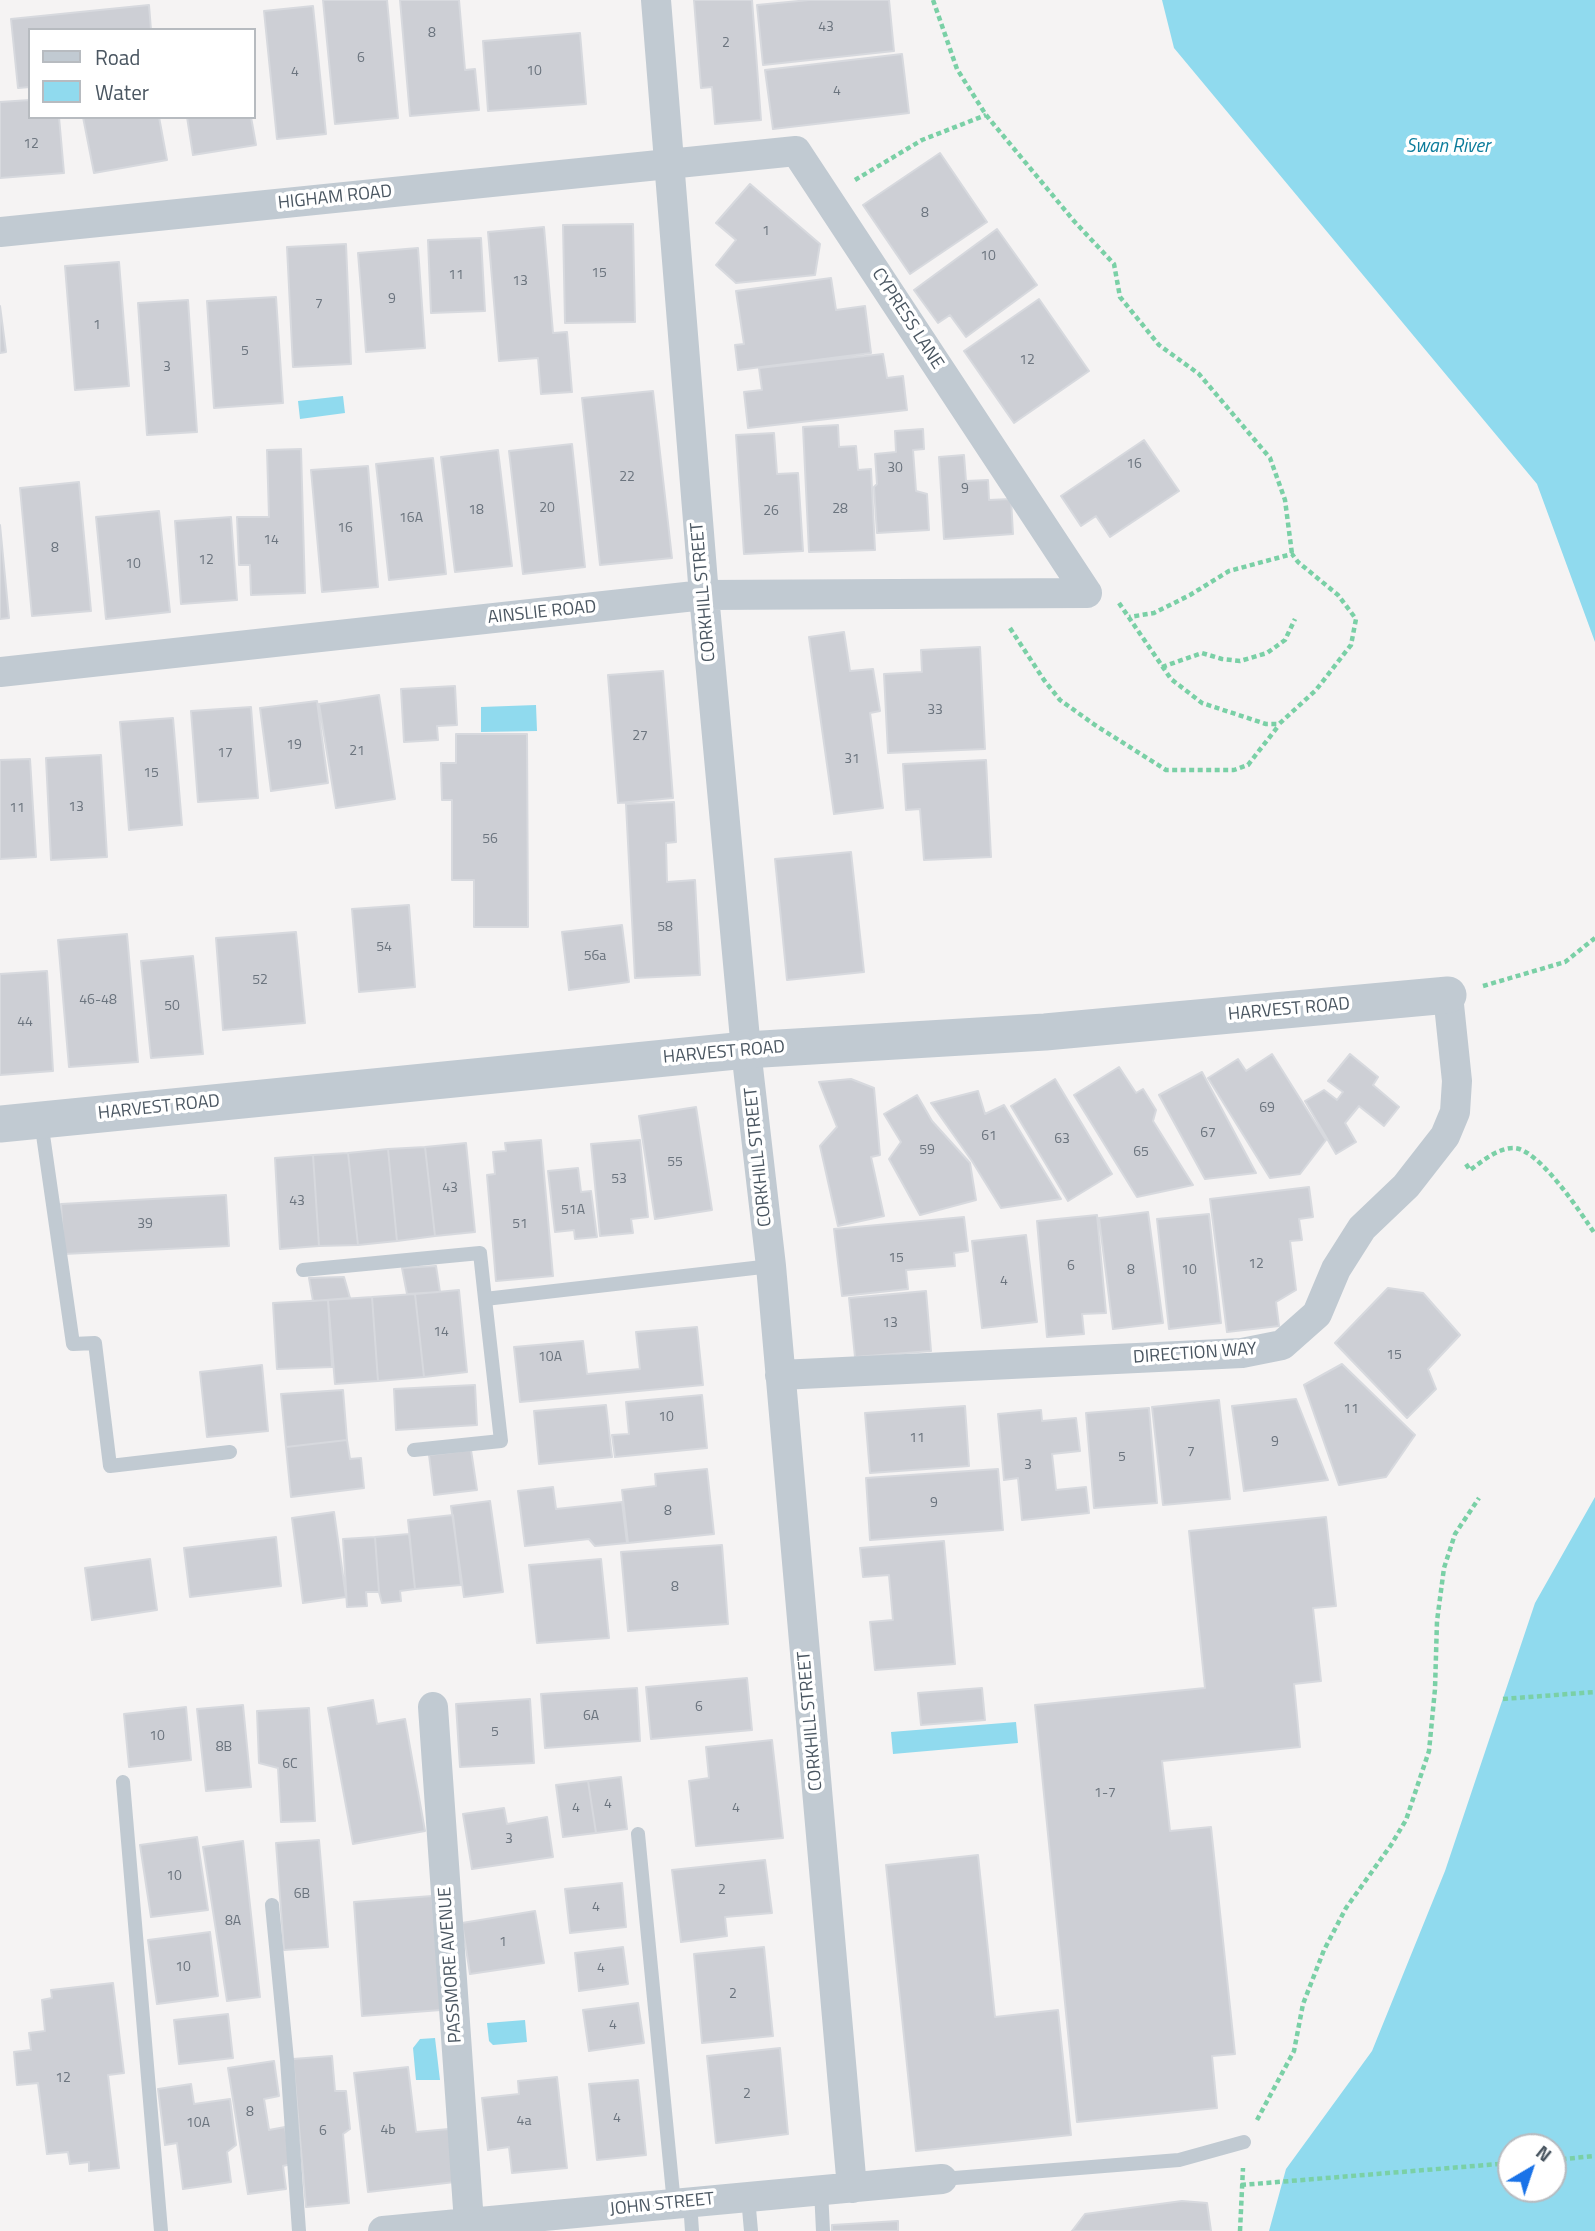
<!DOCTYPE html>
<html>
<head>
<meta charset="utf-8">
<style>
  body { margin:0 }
  #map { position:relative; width:1595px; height:2231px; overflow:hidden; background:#f5f3f3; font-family:"Titillium Web",sans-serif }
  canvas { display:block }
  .legend { position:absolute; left:28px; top:28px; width:228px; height:91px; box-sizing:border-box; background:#fff; border:2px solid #b7bbc0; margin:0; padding:9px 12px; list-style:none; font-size:21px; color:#4a5661 }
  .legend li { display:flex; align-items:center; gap:14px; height:35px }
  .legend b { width:35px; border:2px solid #b7bbc0 }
  .north { position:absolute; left:1497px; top:2133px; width:70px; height:70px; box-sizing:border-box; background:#fff; border:2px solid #b7bbc0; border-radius:50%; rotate:39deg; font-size:19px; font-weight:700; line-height:28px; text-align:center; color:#4a5661 }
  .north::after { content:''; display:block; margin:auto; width:24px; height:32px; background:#1a73e8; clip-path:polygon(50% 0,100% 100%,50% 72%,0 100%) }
</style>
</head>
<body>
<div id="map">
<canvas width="1595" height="2231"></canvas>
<ul class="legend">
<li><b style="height:9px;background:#c1cad2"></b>Road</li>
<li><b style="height:19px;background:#90daee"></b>Water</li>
</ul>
<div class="north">N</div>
</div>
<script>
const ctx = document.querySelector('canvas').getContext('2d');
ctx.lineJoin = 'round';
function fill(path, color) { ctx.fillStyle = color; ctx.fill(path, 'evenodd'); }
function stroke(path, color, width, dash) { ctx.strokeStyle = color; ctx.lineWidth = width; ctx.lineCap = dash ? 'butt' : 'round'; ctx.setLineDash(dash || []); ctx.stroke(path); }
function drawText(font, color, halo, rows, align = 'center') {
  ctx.font = font + ' "Titillium Web",sans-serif'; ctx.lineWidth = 7; ctx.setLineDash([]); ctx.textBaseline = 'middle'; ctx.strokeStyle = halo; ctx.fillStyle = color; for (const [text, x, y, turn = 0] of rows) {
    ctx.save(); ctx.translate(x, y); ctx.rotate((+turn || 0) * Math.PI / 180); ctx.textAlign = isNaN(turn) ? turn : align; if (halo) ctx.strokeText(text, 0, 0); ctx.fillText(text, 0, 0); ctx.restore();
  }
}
fill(new Path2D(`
  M1162,0H1595V642L1537,484L1174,48Z
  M343,396L345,413L300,419L298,401Z
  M536,705L537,731L481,732V707Z
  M1595,1497V2231H1269L1286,2169L1372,2051L1445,1871L1535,1603ZM1511,2147H1553V2189H1511Z
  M1016,1722L1018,1743L893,1754L891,1732Z
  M525,2020L527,2042L493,2045L489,2041L487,2023Z
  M435,2038L440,2080H416L413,2048L420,2039Z`), '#90daee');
const building = new Path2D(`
  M323,0H387L398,118L335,124Z
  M400,0H459L465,70L475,69L479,110L410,116Z
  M694,0H752L761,120L715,124L712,87L701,88Z
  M809,0H889L894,51L763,65L757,5Z
  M149,5L151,30H30V87L18,88L11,19Z
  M313,6L326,134L277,139L264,11Z
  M580,33L586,104L488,111L483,41Z
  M902,54L909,113L773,129L765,70Z
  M30,100V117H59L64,173L0,178V102Z
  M83,117H159L167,160L94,173Z
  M187,117H251L256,145L193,155Z
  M940,153L987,222L910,274L863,205Z
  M750,184L820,244L815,275L736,283L716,265L736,240L716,223Z
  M633,224L635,322L565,323L563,225Z
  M544,227L553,333L567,332L572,392L541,394L538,358L499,361L488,232Z
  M997,229L1037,285L966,337L950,315L938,323L914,290Z
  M481,238L485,311L431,313L428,240Z
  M346,244L351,364L293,367L287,247Z
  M418,248L425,348L366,352L358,253Z
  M119,262L129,386L75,390L65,266Z
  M831,278L836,310L865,306L871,353L738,370L735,345L744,344L736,291Z
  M276,297L283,403L214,408L207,301Z
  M1039,299L1089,371L1014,423L964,351Z
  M188,300L197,432L147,435L138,303Z
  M0,306L6,352L0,353Z
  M883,354L887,378L903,376L907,410L748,428L744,392L762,390L759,368Z
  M653,391L672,558L600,565L582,398Z
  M838,425L839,447L856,446L858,470L871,469L875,550L809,552L803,427Z
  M923,429L924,449L913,450L916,491L927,494L929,530L877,533L874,487L877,484L875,454L896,452L895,431Z
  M774,433L777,474L798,473L803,551L744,554L736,435Z
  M1144,440L1179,491L1110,537L1096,516L1081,526L1061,496Z
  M572,444L585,567L523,574L509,451Z
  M301,449L305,593L251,595L250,565H239L237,517H269L267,450Z
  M498,450L512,566L455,572L441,457Z
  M964,455L966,481L988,480L989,500L1011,499L1013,534L944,539L939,457Z
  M433,458L446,574L389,580L376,464Z
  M368,466L378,587L322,592L311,470Z
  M79,482L91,611L32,616L20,488Z
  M159,511L170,612L106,619L96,517Z
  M231,517L237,600L181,604L175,521Z
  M0,525L9,618L0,619Z
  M844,632L850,671L873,669L880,711L870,713L883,808L834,814L809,637Z
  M980,647L985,749L888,753L884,674L922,672L921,650Z
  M663,671L673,798L618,803L608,675Z
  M455,686L457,725L437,726L438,740L404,742L401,689Z
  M379,695L395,799L336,808L319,704Z
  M317,701L328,783L271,791L260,708Z
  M251,707L258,798L198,802L191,711Z
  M173,718L182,825L129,830L120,722Z
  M456,734H527L528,927H474V880H452V800H442L441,763H456Z
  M101,755L107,857L51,860L46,758Z
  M30,759L36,857L0,859V760Z
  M986,760L991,857L924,860L920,809L906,810L903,764Z
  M674,802L676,842L666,843L667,882L695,880L700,975L635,978L626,804Z
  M851,852L864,972L787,980L775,859Z
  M409,905L415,987L359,992L352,909Z
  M622,925L629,982L569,990L562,932Z
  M296,932L305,1023L223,1030L216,938Z
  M127,934L138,1062L69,1067L58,940Z
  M193,956L203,1054L151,1058L141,961Z
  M47,971L53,1071L0,1075V974Z
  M1272,1054L1326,1140L1300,1174L1270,1178L1208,1078L1238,1059L1246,1071Z
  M1350,1054L1378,1077L1373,1085L1399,1107L1384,1126L1359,1106L1345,1123L1356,1142L1336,1154L1305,1101L1324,1090L1337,1100L1343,1092L1328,1081Z
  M1119,1067L1136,1093L1143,1089L1156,1110L1153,1121L1193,1185L1137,1197L1074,1095Z
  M1202,1072L1256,1173L1205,1179L1159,1095Z
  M851,1079L874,1088L880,1155L871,1157L884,1216L838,1226L820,1146L837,1127L819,1082Z
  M1055,1079L1112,1174L1068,1201L1011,1106Z
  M978,1091L985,1114L1004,1105L1061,1199L1001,1208L972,1161L931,1103Z
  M917,1095L932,1121L970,1163L976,1200L920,1215L889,1159L901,1142L884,1114Z
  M696,1107L712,1210L655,1219L639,1116Z
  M541,1140L553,1276L496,1281L487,1175L495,1174L493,1152L506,1151L505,1143Z
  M640,1140L648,1217L631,1219L633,1233L600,1236L591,1144Z
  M466,1143L475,1232L435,1236L425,1147Z
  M425,1147L435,1236L397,1241L388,1149Z
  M388,1149L397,1241L358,1245L348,1153Z
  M348,1153L358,1245L319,1246L313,1155Z
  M313,1155L319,1246L280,1249L275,1158Z
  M578,1168L581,1192L591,1191L597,1237L575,1239L574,1230L555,1232L548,1171Z
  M1309,1187L1313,1217L1299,1219L1302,1240L1290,1241L1296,1290L1276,1302L1279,1326L1227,1332L1210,1199Z
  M226,1195L229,1246L64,1254L61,1204Z
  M1148,1212L1163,1323L1113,1329L1099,1218Z
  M1209,1214L1221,1323L1169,1329L1157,1219Z
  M1097,1215L1106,1313L1082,1314L1084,1334L1047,1337L1037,1221Z
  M964,1217L968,1251L954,1253L955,1266L906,1270L908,1289L842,1296L834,1229Z
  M1026,1235L1037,1322L982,1328L972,1241Z
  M436,1266L440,1292L407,1294L402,1268Z
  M344,1277L350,1298L313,1301L309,1278Z
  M1388,1288L1423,1293L1460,1335L1428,1369L1436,1389L1407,1418L1335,1343Z
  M459,1290L467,1372L424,1377L415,1294Z
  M926,1291L931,1351L855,1357L849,1298Z
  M415,1294L424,1377L378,1381L372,1297Z
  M372,1297L378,1381L335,1384L328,1300Z
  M328,1300L332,1367L277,1369L273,1303Z
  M697,1327L703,1385L520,1402L514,1347L583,1341L587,1374L640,1369L636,1332Z
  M1342,1364L1415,1435L1386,1477L1339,1485L1304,1385Z
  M262,1365L268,1431L207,1437L200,1372Z
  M475,1385L477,1425L396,1430L394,1389Z
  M343,1390L347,1440L286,1447L281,1394Z
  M702,1395L707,1448L615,1457L612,1435L629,1434L626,1402Z
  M1296,1399L1328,1480L1244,1491L1232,1406Z
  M1219,1400L1230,1499L1163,1505L1152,1407Z
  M606,1405L612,1457L539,1464L534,1411Z
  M965,1406L969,1466L870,1473L865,1413Z
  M1149,1408L1157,1503L1094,1508L1086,1413Z
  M1041,1410L1042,1421L1076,1418L1080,1451L1052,1454L1056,1490L1086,1487L1089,1513L1022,1520L1018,1478L1004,1480L998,1414Z
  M347,1440L350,1459L361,1458L364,1488L291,1497L286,1447Z
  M471,1450L477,1490L434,1495L429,1455Z
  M707,1469L714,1534L628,1543L622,1490L656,1486L655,1474Z
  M998,1469L1003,1530L870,1540L866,1478Z
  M553,1487L556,1509L622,1502L627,1543L595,1546L589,1539L525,1546L518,1491Z
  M490,1501L503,1592L464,1597L451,1506Z
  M334,1512L346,1597L303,1603L292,1518Z
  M453,1515L461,1585L415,1589L408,1520Z
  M1326,1517L1336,1606L1313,1608L1321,1681L1294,1684L1300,1747L1162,1761L1170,1831L1211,1827L1235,2054L1212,2056L1217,2108L1077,2122L1035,1705L1205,1688L1189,1531Z
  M409,1534L415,1589L400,1591L401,1601L382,1603L379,1592L375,1537Z
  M276,1537L281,1586L190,1597L184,1548Z
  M375,1537L379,1592H366L367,1606L347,1607L343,1539Z
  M944,1541L955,1664L875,1670L870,1622L893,1620L889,1575L863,1577L860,1548Z
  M722,1545L728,1624L628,1631L621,1552Z
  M150,1559L157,1610L92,1620L85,1568Z
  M601,1559L609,1638L537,1643L529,1565Z
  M747,1678L752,1730L651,1739L646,1687Z
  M637,1688L640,1741L545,1748L541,1694Z
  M982,1688L985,1720L921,1725L918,1693Z
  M530,1699L534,1763L460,1767L456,1704Z
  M373,1700L377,1724L405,1719L425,1831L353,1844L328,1708Z
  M243,1705L251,1787L206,1791L197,1709Z
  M186,1707L191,1760L129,1767L124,1714Z
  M309,1708L315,1821L281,1822L278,1768L259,1763L257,1711Z
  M772,1740L783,1838L696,1846L689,1781L709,1778L706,1747Z
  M621,1777L627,1829L596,1833L588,1781Z
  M588,1781L596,1833L563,1837L556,1785Z
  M504,1808L507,1824L547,1817L553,1857L472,1869L463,1814Z
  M197,1837L208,1910L151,1917L140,1845Z
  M319,1840L328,1947L284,1950L276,1843Z
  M243,1841L260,1997L227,2001L203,1847Z
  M978,1855L995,2017L1058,2010L1071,2135L916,2151L886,1865Z
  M765,1860L772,1913L725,1917L727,1936L681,1942L672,1870Z
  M622,1883L626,1927L570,1933L565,1889Z
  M432,1896L441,2010L362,2016L354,1902Z
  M535,1911L544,1963L470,1974L462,1923Z
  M210,1932L218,1996L157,2004L148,1940Z
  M623,1947L628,1984L579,1991L575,1953Z
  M764,1947L773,2036L702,2043L694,1954Z
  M113,1983L124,2073L108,2075L119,2168L89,2171V2162L70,2164L68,2152L47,2154L38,2083L17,2085L14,2052L31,2050L29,2033L45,2031L42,2000L52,1998L51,1990Z
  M638,2003L644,2043L589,2051L583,2010Z
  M228,2014L233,2058L179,2064L174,2020Z
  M780,2048L788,2134L716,2143L707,2056Z
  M332,2056L335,2091H346L350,2129L343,2134L349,2203L306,2207L293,2059Z
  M274,2061L279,2096L264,2099L269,2130L285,2127L291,2164L283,2166L286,2189L248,2194L228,2068Z
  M408,2067L416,2132L449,2129L455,2182L368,2192L354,2073Z
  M557,2077L567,2168L512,2173L509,2147L488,2150L482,2098L519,2094L518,2081Z
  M638,2080L646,2155L597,2160L589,2084Z
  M191,2084L194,2104L230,2099L236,2145L227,2152L231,2182L183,2189L177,2143L165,2145L158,2089Z
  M1182,2201L1207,2203L1211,2231H1072L1085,2214Z
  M898,2221V2231H832V2225Z`);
fill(building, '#cdcfd5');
stroke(building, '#d7d9de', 2);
stroke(new Path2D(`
  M933,0L957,69L986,115L1074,221L1114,264L1120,297L1159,345L1199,374L1270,458L1285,500L1292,554
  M855,180L922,140L986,115
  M1119,603L1171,679L1202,703L1266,724H1279L1316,690L1351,645L1356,619L1338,595L1298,562L1292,554L1229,571L1190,595L1154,613L1129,617
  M1010,628L1044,680L1060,700L1095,725L1166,770H1234L1248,765L1279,725
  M1162,667L1202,653L1222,659L1240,661L1267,653L1285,640L1295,619
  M1483,986L1565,962L1595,938
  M1466,1164L1470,1170C1483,1161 1497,1148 1514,1148C1539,1149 1581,1213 1595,1234
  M1503,1699L1595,1692
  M1257,2120L1294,2051L1303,2004L1324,1950L1346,1908L1391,1845L1406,1820L1429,1751L1435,1689L1437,1621L1444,1568L1455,1534L1479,1498
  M1553,2160L1595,2156
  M1241,2185L1511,2163
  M1240,2231L1243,2168`), '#7ad0a6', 4.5, [5, 3.5]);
stroke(new Path2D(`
  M41,1121L73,1344L95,1343L110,1466L230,1452
  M303,1270L480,1253L485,1299L771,1266
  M414,1450L501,1441L485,1299
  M123,1782L161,2231
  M638,1834L674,2204
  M272,1905L287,2060L299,2231
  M942,2179L1179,2160L1244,2142
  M821,2190L823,2231
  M748,2197L751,2231
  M690,2202L692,2231`), '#c1cad2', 14);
stroke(new Path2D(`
  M656,0L704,595L746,1050L771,1266L852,2188
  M0,232L796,151L1087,593
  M0,672L704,595L1087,593
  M780,1375L1242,1353L1282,1345L1317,1314L1336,1269L1362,1228L1406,1186L1445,1136L1455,1112L1457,1081L1448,995
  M433,1707L469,2223
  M383,2231L942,2179`), '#c1cad2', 30);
stroke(new Path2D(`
  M0,1124L746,1050L1045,1032L1448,995`), '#c1cad2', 37);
drawText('14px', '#6b747e', null, [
  ["43",826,28],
  ["8",432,34],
  ["2",726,44],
  ["6",361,59],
  ["10",534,72],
  ["4",295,73],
  ["4",837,92],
  ["12",31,145],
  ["8",925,214],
  ["1",766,232],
  ["10",988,257],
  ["15",599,274],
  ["11",456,276],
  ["13",520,282],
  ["9",392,300],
  ["7",319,305],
  ["1",97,326],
  ["5",245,352],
  ["12",1027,361],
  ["3",167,368],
  ["16",1134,465],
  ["30",895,469],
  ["22",627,478],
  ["9",965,490],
  ["20",547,509],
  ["28",840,510],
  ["18",476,511],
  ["26",771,512],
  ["16A",411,519],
  ["16",345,529],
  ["14",271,541],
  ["8",55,549],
  ["12",206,561],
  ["10",133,565],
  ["33",935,711],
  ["27",640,737],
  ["19",294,746],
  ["21",357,752],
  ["17",225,754],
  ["31",852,760],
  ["15",151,774],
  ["13",76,808],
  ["11",17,809],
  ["56",490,840],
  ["58",665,928],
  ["54",384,948],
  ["56a",595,957],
  ["52",260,981],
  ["46-48",98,1001],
  ["50",172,1007],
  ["44",25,1023],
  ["69",1267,1109],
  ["67",1208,1134],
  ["61",989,1137],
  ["63",1062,1140],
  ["59",927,1151],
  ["65",1141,1153],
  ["55",675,1163],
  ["53",619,1180],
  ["43",450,1189],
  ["43",297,1202],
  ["51A",573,1211],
  ["39",145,1225],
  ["51",520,1225],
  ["15",896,1259],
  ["12",1256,1265],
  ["6",1071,1267],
  ["8",1131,1271],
  ["10",1189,1271],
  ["4",1004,1282],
  ["13",890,1324],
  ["14",441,1333],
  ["15",1394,1356],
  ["10A",550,1358],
  ["11",1351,1410],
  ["10",666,1418],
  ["11",917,1439],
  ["9",1275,1443],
  ["7",1191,1453],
  ["5",1122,1458],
  ["3",1028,1466],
  ["9",934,1504],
  ["8",668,1512],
  ["8",675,1588],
  ["6",699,1708],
  ["6A",591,1717],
  ["5",495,1733],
  ["10",157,1737],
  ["8B",224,1748],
  ["6C",290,1765],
  ["1-7",1105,1794],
  ["4",608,1805],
  ["4",576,1809],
  ["4",736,1809],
  ["3",509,1840],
  ["10",174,1877],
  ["2",722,1891],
  ["6B",302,1895],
  ["4",596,1908],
  ["8A",233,1922],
  ["1",503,1943],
  ["10",183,1968],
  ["4",601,1969],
  ["2",733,1995],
  ["4",613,2026],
  ["12",63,2079],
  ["2",747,2095],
  ["8",250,2113],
  ["4",617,2119],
  ["4a",524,2122],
  ["10A",198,2124],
  ["4b",388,2131],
  ["6",323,2132]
]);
drawText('18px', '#4a5661', '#fff', [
  ["HIGHAM ROAD",335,198,-6],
  ["CYPRESS LANE",907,319,57],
  ["CORKHILL STREET",704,592,-95],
  ["AINSLIE ROAD",542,613,-6],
  ["HARVEST ROAD",1289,1010,-5],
  ["HARVEST ROAD",724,1053,-5],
  ["HARVEST ROAD",159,1108,-6],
  ["CORKHILL STREET",759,1157,-96],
  ["DIRECTION WAY",1195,1354,-4],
  ["CORKHILL STREET",811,1721,-95],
  ["PASSMORE AVENUE",451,1965,-94],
  ["JOHN STREET",662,2205,-6]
]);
drawText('italic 19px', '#0c7c9b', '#fff', [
  ["Swan River",1448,147]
]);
</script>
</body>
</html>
